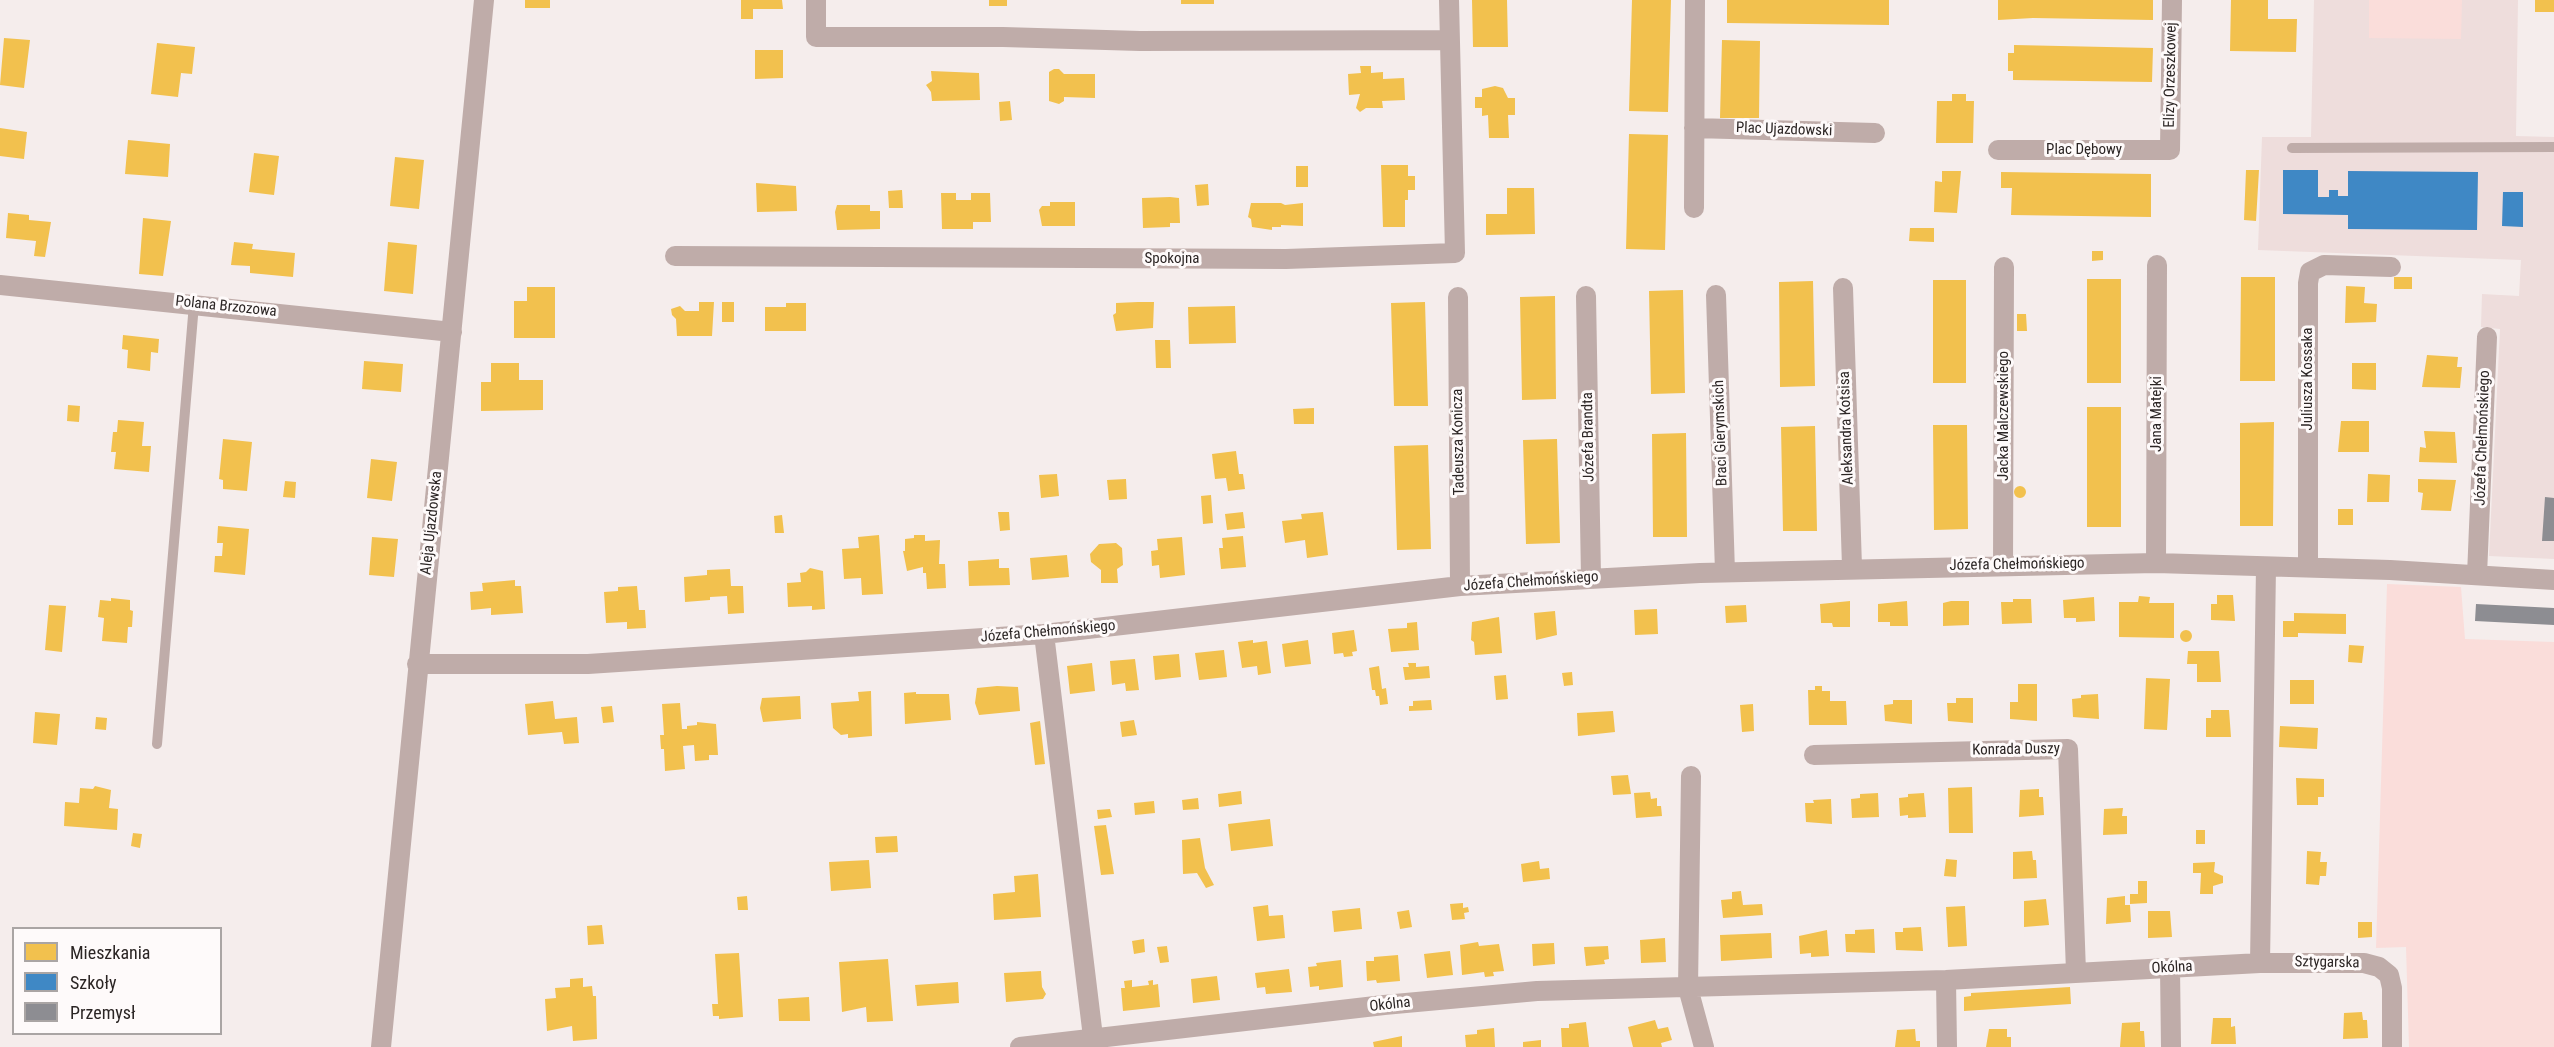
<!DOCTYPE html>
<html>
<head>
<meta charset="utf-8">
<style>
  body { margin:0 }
  #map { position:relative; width:2554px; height:1047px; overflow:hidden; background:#f5edec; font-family:"Roboto Condensed",sans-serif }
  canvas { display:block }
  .legend { position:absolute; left:12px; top:927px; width:210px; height:108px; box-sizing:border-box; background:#fefafa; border:2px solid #aaa5a4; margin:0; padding:8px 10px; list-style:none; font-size:18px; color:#2b2524 }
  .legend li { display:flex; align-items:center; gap:12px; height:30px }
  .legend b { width:30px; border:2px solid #aaa5a4 }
</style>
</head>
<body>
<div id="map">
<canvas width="2554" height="1047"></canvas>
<ul class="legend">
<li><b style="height:16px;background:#f2c14e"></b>Mieszkania</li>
<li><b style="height:16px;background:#3f88c5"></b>Szkoły</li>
<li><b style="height:16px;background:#8d8d92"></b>Przemysł</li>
</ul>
</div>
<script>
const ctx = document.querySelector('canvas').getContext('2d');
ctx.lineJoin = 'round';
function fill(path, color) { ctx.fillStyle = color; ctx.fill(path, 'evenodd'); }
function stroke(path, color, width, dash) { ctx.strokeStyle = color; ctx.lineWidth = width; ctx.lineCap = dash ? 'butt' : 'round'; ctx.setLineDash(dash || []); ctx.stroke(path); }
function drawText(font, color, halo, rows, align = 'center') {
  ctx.font = font + ' "Roboto Condensed",sans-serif'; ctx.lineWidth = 6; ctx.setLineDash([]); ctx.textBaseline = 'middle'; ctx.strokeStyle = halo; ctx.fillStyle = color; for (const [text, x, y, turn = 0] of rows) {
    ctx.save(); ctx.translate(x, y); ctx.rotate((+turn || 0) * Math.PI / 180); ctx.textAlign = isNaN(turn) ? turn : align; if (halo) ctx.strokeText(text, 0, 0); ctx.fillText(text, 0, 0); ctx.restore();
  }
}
fill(new Path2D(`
  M2314,0H2518L2516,136L2554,137V559L2489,556L2500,329L2481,327L2482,294L2519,296L2521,260L2258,250L2262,137H2311Z`), '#eedddc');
fill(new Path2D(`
  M2369,0H2462L2461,39L2369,38Z
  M2387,584L2461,587L2465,639L2554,642V1047H2409L2406,947L2376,948Z`), '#faddda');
fill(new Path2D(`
  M525,0H550V8H525Z
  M741,0H782L783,9H753V19H741Z
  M989,0H1007V6H989Z
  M1181,0H1214V4H1181Z
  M1472,0H1507L1508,47H1473Z
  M1632,0H1671L1668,112L1629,111Z
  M1727,0H1889V25L1727,23Z
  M1998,0H2153V20L2033,18L1998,20Z
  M2231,0H2268V19H2297L2296,52L2230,51Z
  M2535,0H2554V12H2535Z
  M4,38L30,40L24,88L0,85Z
  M1722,40L1760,41L1759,118H1720Z
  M157,43L195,47L192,74L181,73L178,97L151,94Z
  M2014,45L2153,48L2152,82L2013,80V71H2008V53H2014Z
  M755,50H783V78L755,79Z
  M1360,66H1371V73L1383,72V79L1404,78L1405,100L1382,101L1383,108H1366L1360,112L1356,108L1360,94L1349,95L1348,74L1361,73Z
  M1054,69H1059L1064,74H1095V98L1064,97V101L1059,104L1049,101V72Z
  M931,71L979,73L980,100L932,101L931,92L926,85L932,81Z
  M1495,86L1503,88L1508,98H1515V115H1508L1509,138H1489L1488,115L1482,116V108H1475V97H1482V89Z
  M1952,94H1966V101H1974L1973,143H1936L1937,101H1952Z
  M1010,101L1012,120L1000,121L999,102Z
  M0,128L27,132L24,159L0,156Z
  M1629,134L1668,135L1665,250L1626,249Z
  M128,140L170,144L168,177L125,174Z
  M254,153L279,156L274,195L249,192Z
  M395,157L424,160L419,209L390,206Z
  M1381,165H1408V176H1415V190H1408V200H1405V227H1383Z
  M1296,166H1308V187H1296Z
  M2246,170H2259L2256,221L2244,220Z
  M1942,171H1961L1957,213L1934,212L1935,181L1942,182Z
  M2001,172L2151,174V217L2011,215L2012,188H2001Z
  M756,183L796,186L797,211L757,212Z
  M1208,184L1209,205L1197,206L1195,185Z
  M1507,188H1534L1535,234L1486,235V214H1507Z
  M902,190L903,208H889L888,191Z
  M941,193H956V200H971V193H990L991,222H973V229H942Z
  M1170,197L1179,198L1180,223H1170V227L1143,228L1142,198Z
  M1050,202H1075V226H1042L1039,210L1042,206H1050Z
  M1251,203H1281L1285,205L1303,203V226L1281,225V227H1272V230L1252,227L1251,219L1248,217Z
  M837,205H870V211H880V229L837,230L835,212Z
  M8,213L29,215V220L51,222L45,257L34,256L36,241L6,238Z
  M143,218L171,221L163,276L139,274Z
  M1910,228H1934V242L1909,241Z
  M234,242L253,244L252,249L295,253L293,277L250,273V266L231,265Z
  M388,242L417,245L413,294L384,291Z
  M2092,251H2103V260L2092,261Z
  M2241,277H2275V381H2240Z
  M2394,277H2412V289H2394Z
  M2087,279H2121V383H2087Z
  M1933,280H1966V383H1933Z
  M1813,281L1815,386L1780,387L1779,282Z
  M2346,286L2365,287L2364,303L2377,304L2376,322L2345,323Z
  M527,287H555V338H514V301H527Z
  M1683,290L1685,393L1651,394L1649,291Z
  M1555,296L1556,399L1522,400L1520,297Z
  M699,302H714L712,336H677L676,319L672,315L671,309L680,306L685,311H699Z
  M722,302H734V322H722Z
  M1138,302H1154L1153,328L1116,331L1113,315L1116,313V303Z
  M1425,302L1428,406H1394L1391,303Z
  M786,303H806V331H765V307H786Z
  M1235,306L1236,343L1189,344L1188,307Z
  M2017,314H2026L2027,331H2017Z
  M123,335L159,339L158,353L151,352L150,371L127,368L128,350L122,349Z
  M1155,340H1170L1171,368H1156Z
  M2427,355L2458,357L2457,367H2462L2460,388L2422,387Z
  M364,361L403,364L401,392L362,389Z
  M491,363H519V380H543V410L481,411V382H491Z
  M2352,363H2376V390L2352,389Z
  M68,405L80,406L79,422L67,421Z
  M2087,407H2121V527H2087Z
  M1314,408V424H1294L1293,409Z
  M118,420L144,422L142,446H151L149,472L114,469L116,452H111L113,432H117Z
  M2341,421H2369V452H2338Z
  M2274,422L2273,526H2240V423Z
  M1933,425H1967L1968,529L1934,530Z
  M1815,426L1817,531H1783L1781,427Z
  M2424,431L2455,432L2457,463L2419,462L2420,447L2426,448Z
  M1686,433L1687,537H1653L1652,434Z
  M223,439L252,442L247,491L223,489V480L219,479Z
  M1557,439L1560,543L1526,544L1523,440Z
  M1428,445L1431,549L1397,550L1394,446Z
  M1236,451L1239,474H1243L1245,489L1228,491L1226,478L1215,479L1212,454Z
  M371,459L397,462L392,501L367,498Z
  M1057,474L1059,496L1041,498L1039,475Z
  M2368,474L2390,475L2389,502H2367Z
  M1126,479L1127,499L1109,500L1107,480Z
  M2418,479L2456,480L2451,511L2421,510L2423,493L2418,492Z
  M285,481L296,482L295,498L283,497Z
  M2014 492a6 6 0 1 1 12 0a6 6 0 1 1-12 0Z
  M1211,495L1213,523L1203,524L1201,496Z
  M2338,509H2353V525H2338Z
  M998,512H1009L1010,530L1000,531Z
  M1243,512L1245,528L1227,530L1225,514Z
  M1323,512L1328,555L1307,558L1305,540L1285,543L1282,521L1302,519L1301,514Z
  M782,515L784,533H775L774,516Z
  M218,526L249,529L245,575L214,572L215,556H222L223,543H217Z
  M879,535L883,594L862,595L861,578L844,579L842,549L859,548L858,537Z
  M914,535H925V541L940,540L939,564H945L946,588L927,589L926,573H923V567L907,571L903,551H905V539L914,538Z
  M1243,536L1246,567L1221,569L1219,548H1223L1222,538Z
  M372,537L398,539L394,577L369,575Z
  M1182,537L1185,575L1160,578L1159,565L1152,566L1151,551L1158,550L1157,539Z
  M1116,543L1122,548L1123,565L1117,569L1118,583H1101V570L1091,562L1090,554L1099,544Z
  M1067,555L1069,577L1032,580L1030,558Z
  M999,559V568H1009L1010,585L969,586L968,561Z
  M810,568L823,571L825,609L812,610V606L788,607L787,583L801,582L800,573L806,572Z
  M730,569L731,586H743L744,613L728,614L727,596L710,597V600L685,602L684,577L707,575V570Z
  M515,580V586H521L523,613L491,615V608L471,610L470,592L483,591L482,583Z
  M637,586L639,610H645L646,628L627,629V622L606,623L604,592L618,591V587Z
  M2217,595H2233L2235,621L2211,620V604H2217Z
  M2139,596L2150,597L2149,603H2174V638L2119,637V602H2138Z
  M2094,597L2095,621L2076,622V618H2064L2063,600Z
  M111,598L130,600V610L133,611L132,627H128L127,643L102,641L104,618L98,617L100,600L111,601Z
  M2013,599H2031L2032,623L2002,624L2001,602H2013Z
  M1850,601V627H1833L1832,623H1821L1820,604Z
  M1907,601L1908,626H1890V622H1878V604Z
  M1951,601H1969V625L1943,626V603Z
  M49,605L66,606L62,652L45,650Z
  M1746,605L1747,622L1726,623L1725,606Z
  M1657,609L1658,634L1635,635L1634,610Z
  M1555,611L1557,635L1536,640L1534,613Z
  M2294,613L2346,614V634L2298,633V637H2283V621H2294Z
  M1499,617L1502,653L1475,655L1474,642L1471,640L1472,622Z
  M1417,622L1419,650L1391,652L1388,629L1407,628V623Z
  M1354,630L1357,651L1352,652L1353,656L1344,657L1343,653L1334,654L1332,633Z
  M2180 636a6 6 0 1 1 12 0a6 6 0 1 1-12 0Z
  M1253,640V643L1267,641L1271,673L1258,675L1257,666L1242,668L1238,642Z
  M1308,640L1311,664L1285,667L1282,644Z
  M2349,645L2364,646L2362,663L2348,662Z
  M1224,650L1227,677L1199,680L1195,653Z
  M2188,651H2219L2221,682H2197V664H2187Z
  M1179,654L1181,677L1155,680L1153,656Z
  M1135,659L1139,690L1126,691L1125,683L1112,685L1110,661Z
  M1092,663L1095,691L1070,694L1067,666Z
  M1408,663H1416V667L1429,666L1430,678L1405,680L1403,667H1409Z
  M1379,666L1382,689L1386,688L1388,704L1380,705L1379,696H1376L1375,690H1372L1369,668Z
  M1572,672L1573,685L1564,686L1562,673Z
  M1506,675L1508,699L1496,700L1494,676Z
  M2146,678L2170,679L2167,730L2144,729Z
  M2290,680H2314V704H2290Z
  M2018,684H2037V721L2010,719V702H2018Z
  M997,686L1018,687L1020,711L979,715L975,703L977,688Z
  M1815,686H1822V691H1830V701H1846L1847,725H1809L1808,690H1815Z
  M871,691L872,736L848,738V734L841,735L833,728L831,703L859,701L858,692Z
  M916,692V694H949L951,720L905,724L904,693Z
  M2098,694L2099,719L2073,717L2072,699L2081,698V695Z
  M800,696L801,719L763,722L760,708L762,698Z
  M1956,698H1973V723L1948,721L1947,703H1956Z
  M1431,700L1432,710L1409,711V706H1413V701Z
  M1893,700H1912V724L1885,721L1884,705L1893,704Z
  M553,701L555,719L577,717L579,743L564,744L562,732L528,735L525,704Z
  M680,703L682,729H687V726L697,725V722L716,724L718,755H709V760L695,761L694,745L683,746L685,769L665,771L664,749H661L660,735H664L662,704Z
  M1753,704L1754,731L1742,732L1740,705Z
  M612,706L614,722L603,723L601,707Z
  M2211,710H2229L2231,737H2206V718H2211Z
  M1613,711L1615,732L1578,736L1577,713Z
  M35,712L60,714L57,745L33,743Z
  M96,717L107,718L106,730L95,729Z
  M1134,720L1137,735L1122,737L1120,722Z
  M1040,721L1045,764L1035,765L1030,723Z
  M2280,726L2318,728L2317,749L2279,747Z
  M1628,775L1631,794L1613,795L1611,776Z
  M2296,778L2324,779V797H2318V805H2297Z
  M95,786L111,790L109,808L118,809L117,830L64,826L65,802L79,803L80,788L93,789Z
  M1972,787L1973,833H1949L1948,788Z
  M2039,789V797H2043L2044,815L2019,817L2020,790Z
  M1241,791L1242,804L1219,807L1218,794Z
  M1650,792L1651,799L1657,798V806H1661L1662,816L1636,818L1634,793Z
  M1878,793L1879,817L1852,818L1851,799L1860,798V794Z
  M1924,793L1926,817L1908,818V815L1900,816L1899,798L1908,797V794Z
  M1198,798L1199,809L1183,810L1182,800Z
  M1831,799L1832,824L1806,822L1805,803H1814L1813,800Z
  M1154,801L1155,813L1135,815L1134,803Z
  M2123,808L2122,816H2127V834L2103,835L2104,809Z
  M1110,809L1112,817L1098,819L1097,810Z
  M1270,819L1273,846L1231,851L1228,824Z
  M1106,825L1114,874L1101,875L1094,826Z
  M2196,830H2205V844H2196Z
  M133,833L142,834L140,848L131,846Z
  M897,836L898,852L876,853L875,837Z
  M1200,838L1205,868L1214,885L1206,888L1197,873L1183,874L1182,840Z
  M2032,851L2033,860H2036L2037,878L2013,879V852Z
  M2307,851L2321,852L2320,862H2327L2326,876H2320L2319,885L2306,884Z
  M1946,859L1957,860L1956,877L1944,876Z
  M869,860L871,888L831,891L829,862Z
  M1539,861L1540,869L1549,868L1550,879L1523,882L1521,864Z
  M2215,862L2214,872L2223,876V883L2213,886V894H2200L2201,873H2193V863Z
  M1038,874L1041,917L994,920L993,894L1015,892L1014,876Z
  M2138,881H2147V903L2130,904V894H2138Z
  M1741,891L1743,905L1762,904L1763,915L1723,918L1721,900L1732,899V892Z
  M747,896L748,910H738L737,897Z
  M2125,896V905H2130L2131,922L2106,924L2107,898Z
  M2046,899L2049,925L2024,927V901Z
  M1463,903V908L1468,907L1469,912L1464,913L1465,919L1452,920L1450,904Z
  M1268,905L1269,916L1283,915L1285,938L1257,941L1253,907Z
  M1965,906L1967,946L1948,947L1946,907Z
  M1360,908L1362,929L1334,932L1332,911Z
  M1409,910L1412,927L1400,929L1397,912Z
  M2148,911H2170L2172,937L2148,938Z
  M2358,922H2372V937L2358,938Z
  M602,925L604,944L588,945L587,926Z
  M1921,927L1923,951L1896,950L1895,932H1903V928Z
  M1874,929L1875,953L1846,952L1845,934H1855V930Z
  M1827,930L1829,956L1811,957V953L1800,954L1799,936Z
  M1771,933L1772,958L1721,961L1720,935Z
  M1665,938L1666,962L1641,963L1640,940Z
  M1144,939L1145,952L1134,954L1132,941Z
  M1478,942L1479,946L1499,944L1504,971L1493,972L1494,976L1485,977L1484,972L1462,975L1460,945Z
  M1554,943L1555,964L1533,966L1532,944Z
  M1167,946L1169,962L1160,963L1157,947Z
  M1608,946L1609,959L1604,960L1605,964L1586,966L1584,947Z
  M1450,951L1453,975L1427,978L1424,954Z
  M739,953L743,1017L719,1019V1016H713L712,1004H718L715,954Z
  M1398,955L1400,981L1377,983L1376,980L1367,981L1366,961H1374V957Z
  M888,959L893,1021L867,1022L866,1007L842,1012L839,962Z
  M1341,960L1343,987L1319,990V986L1310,987L1308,967L1317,966L1316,963Z
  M1289,969L1292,992L1266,994L1265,987L1257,988L1255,973Z
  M1041,971L1042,987L1046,994L1043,999L1006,1002L1004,973Z
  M1217,976L1220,1000L1193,1003L1191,979Z
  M583,978V987L592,986L593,996H596L597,1039L573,1041L572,1026L547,1031L545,999L556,998L555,988L570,987V979Z
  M1132,980V987L1149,985L1148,981L1153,980V985L1158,984L1160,1007L1123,1011L1121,988H1125L1124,981Z
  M958,982L959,1003L917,1006L915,985Z
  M2070,987L2071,1004L1964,1011V997L1971,996V993Z
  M809,997L810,1021H779L778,999Z
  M2362,1012L2363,1020H2367L2368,1038L2343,1039L2344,1013Z
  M2213,1018H2231V1027L2235,1026L2236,1044H2211Z
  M1655,1020L1658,1029L1668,1027L1672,1040L1661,1043L1662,1047H1633L1628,1027Z
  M1586,1022L1589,1047H1562L1561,1028H1569V1024Z
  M2140,1022V1031H2144L2145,1047H2120L2122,1023Z
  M1494,1028L1495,1047H1466L1465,1035L1477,1034V1030Z
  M1915,1029L1916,1041H1920V1047H1895L1897,1030Z
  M1989,1029H2007V1037H2011V1047H1986Z
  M1402,1036V1047H1374L1373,1042Z
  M1541,1040V1047H1523V1042Z`), '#f2c14e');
fill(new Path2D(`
  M2283,170H2318V197H2329V190H2338V196H2348V171L2478,172L2477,230L2348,229V215L2283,214Z
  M2503,192H2523V227L2502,226Z`), '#3f88c5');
fill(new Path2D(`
  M2545,497L2554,498V541H2542Z
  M2476,604L2554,608V625L2475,621Z`), '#8d8d92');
stroke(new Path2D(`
  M2292,148L2554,147
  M157,744L194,304`), '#bfaca9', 10);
stroke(new Path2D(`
  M816,0V37H1003L1140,41L1450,40
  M1694,128L1875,133
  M1998,150H2170L2172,0
  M1694,208L1695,0
  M675,256L1286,259L1455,253L1449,0
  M0,285L452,332
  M1843,288L1852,567
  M1716,295L1725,572
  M1586,296L1591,577
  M1458,297L1460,586
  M2156,563L2157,265
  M2003,566L2004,267
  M2308,567V283L2310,272L2324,265L2391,267
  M2477,575L2487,337
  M1044,634L1093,1037
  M417,664H588L1044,634L1460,586L1700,573L2156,563L2390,570L2554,580
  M1814,755L2068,749L2076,972
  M1691,776L1688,988L1704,1047
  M2260,963H2364L2379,967L2389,975L2392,988V1047
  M2170,968L2171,1047
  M1946,980L1947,1047
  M381,1047L484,0
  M1020,1047L1384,1005L1537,991L1946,980L2260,963L2266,567`), '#bfaca9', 20);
drawText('15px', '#2b2524', '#fefafa', [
  ["Elizy Orzeszkowej",2171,75,-89],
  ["Plac Ujazdowski",1784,130,2],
  ["Plac Dębowy",2084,150],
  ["Spokojna",1172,259],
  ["Polana Brzozowa",226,307,6],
  ["Juliusza Kossaka",2308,379,-90],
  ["Jana Matejki",2157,414,-90],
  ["Jacka Malczewskiego",2004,416,-90],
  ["Aleksandra Kotsisa",1847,428,-92],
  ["Braci Gierymskich",1721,433,-92],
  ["Józefa Brandta",1589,437,-91],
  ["Józefa Chełmońskiego",2483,438,-88],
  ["Tadeusza Konicza",1459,442,-91],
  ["Aleja Ujazdowska",432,523,-84],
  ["Józefa Chełmońskiego",2017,565,-1],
  ["Józefa Chełmońskiego",1531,582,-4],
  ["Józefa Chełmońskiego",1048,632,-5],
  ["Konrada Duszy",2016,750,-1],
  ["Sztygarska",2327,963,1],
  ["Okólna",2172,968,-3],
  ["Okólna",1390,1005,-6]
]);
</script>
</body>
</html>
